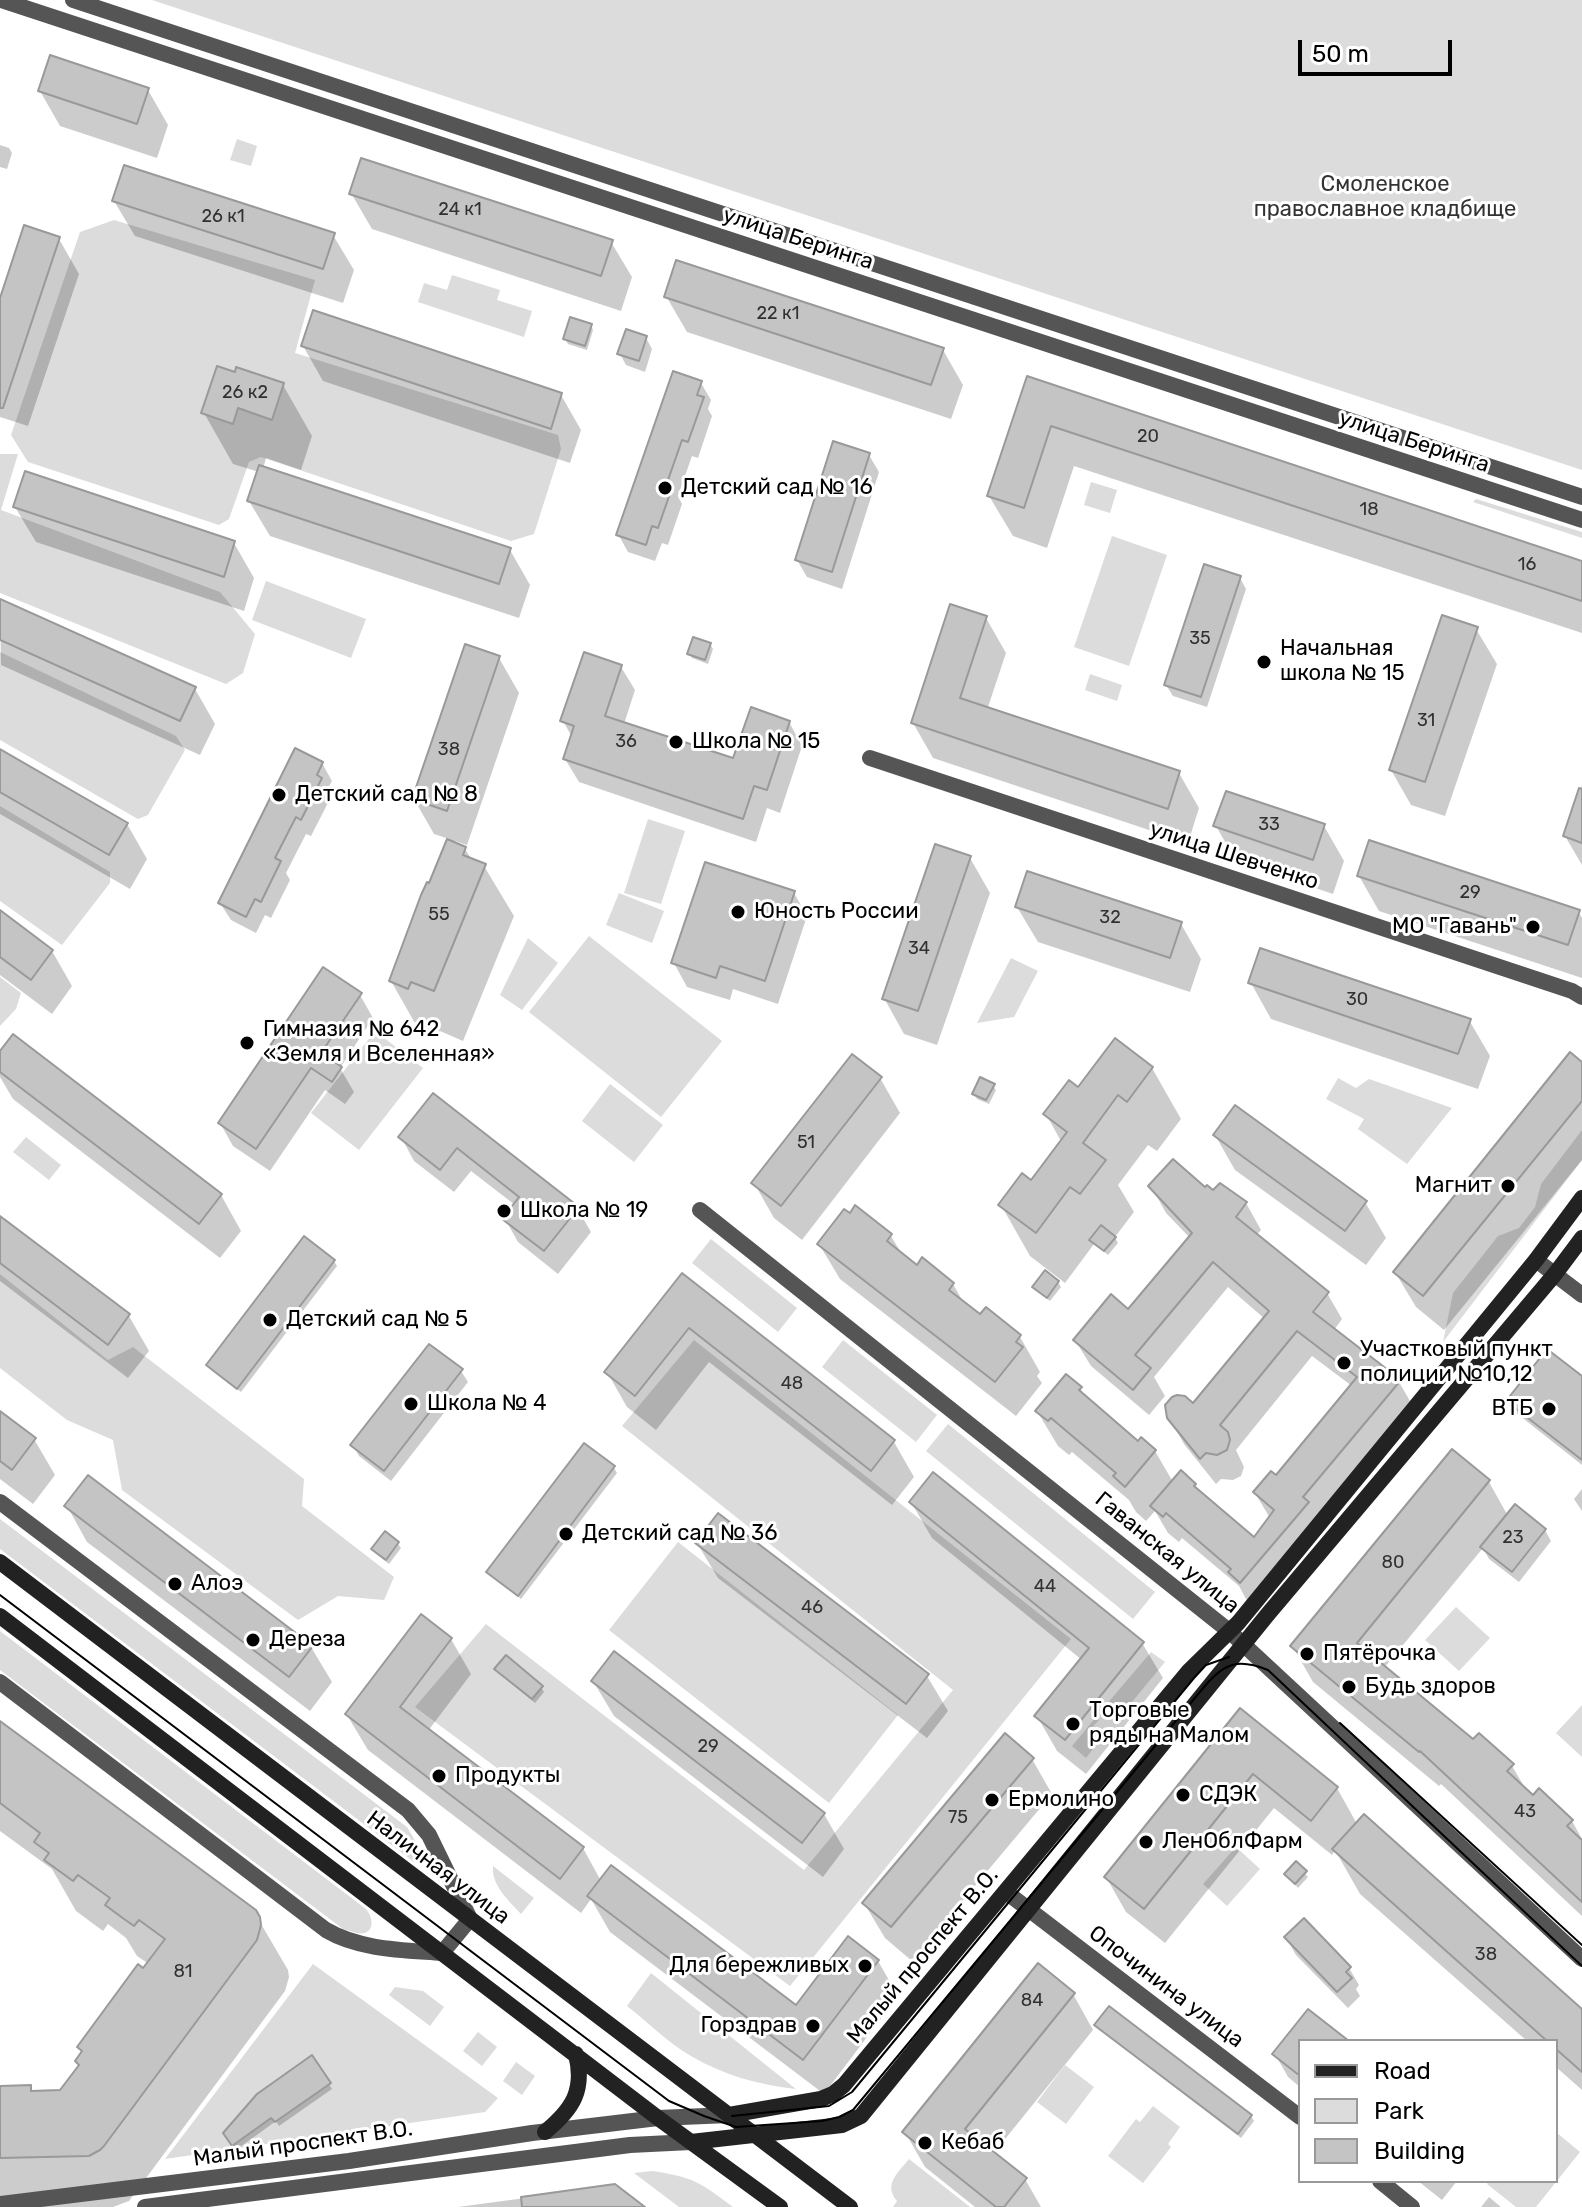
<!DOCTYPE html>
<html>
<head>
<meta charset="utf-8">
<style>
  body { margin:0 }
  #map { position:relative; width:1582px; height:2207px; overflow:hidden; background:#fff; font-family:Rubik,sans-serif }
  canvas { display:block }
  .legend { position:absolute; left:1298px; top:2039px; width:260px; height:144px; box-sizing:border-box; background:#fff; border:2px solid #999; margin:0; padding:10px 14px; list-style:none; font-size:24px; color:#000 }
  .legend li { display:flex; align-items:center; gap:16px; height:40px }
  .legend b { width:40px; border:2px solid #999 }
  .scale { position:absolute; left:1298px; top:40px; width:154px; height:36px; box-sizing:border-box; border:4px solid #000; border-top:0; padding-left:10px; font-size:24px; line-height:28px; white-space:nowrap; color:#000; -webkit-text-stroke:6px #fff; paint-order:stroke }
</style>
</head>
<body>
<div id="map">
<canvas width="1582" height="2207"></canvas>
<ul class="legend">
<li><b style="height:10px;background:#222"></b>Road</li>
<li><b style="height:22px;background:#dcdcdc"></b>Park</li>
<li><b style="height:22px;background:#c4c4c4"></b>Building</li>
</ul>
<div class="scale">50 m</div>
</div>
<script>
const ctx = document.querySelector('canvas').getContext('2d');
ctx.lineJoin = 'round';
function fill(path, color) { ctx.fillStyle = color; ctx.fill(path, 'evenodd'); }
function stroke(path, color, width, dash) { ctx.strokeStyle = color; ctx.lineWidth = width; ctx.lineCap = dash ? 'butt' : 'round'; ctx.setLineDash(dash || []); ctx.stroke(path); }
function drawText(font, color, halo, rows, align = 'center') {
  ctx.font = font + ' Rubik,sans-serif'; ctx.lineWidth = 6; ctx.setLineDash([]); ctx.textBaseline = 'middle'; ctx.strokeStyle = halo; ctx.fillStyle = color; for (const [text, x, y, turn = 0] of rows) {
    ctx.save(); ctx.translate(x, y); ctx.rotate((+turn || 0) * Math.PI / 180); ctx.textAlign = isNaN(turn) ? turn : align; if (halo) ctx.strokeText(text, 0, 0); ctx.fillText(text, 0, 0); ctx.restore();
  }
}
fill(new Path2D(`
  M152,0H1582V470Z
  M237,139L257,146L251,166L230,160Z
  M114,220L315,280L295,353L558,435L561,449L534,534L511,541L261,457L249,462L229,519L219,525L28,462L11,435L80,232Z
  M452,275L500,290L497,300L532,311L524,337L418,302L424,283L447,290Z
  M0,454H18L1,510L220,592L255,634L243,673L226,684L0,593Z
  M1091,482L1117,490L1110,513L1084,505Z
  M1476,499L1582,532V538L1473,502Z
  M1112,536L1167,555L1129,666L1074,647Z
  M266,581L366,619L351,658L252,620Z
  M0,652L176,736L185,750L148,815L138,819L0,740Z
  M1090,674L1122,685L1117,701L1085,690Z
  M0,806L110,872V883L62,945L0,901Z
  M648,819L685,831L661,904L624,893Z
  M619,893L664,911L652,943L606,925Z
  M589,936L722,1041L661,1117L529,1012Z
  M528,938L558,963L522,1010L500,995Z
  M1011,958L1038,971L1014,1017L977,1023Z
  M0,977L21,993L16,1009L0,1026Z
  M375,1031L423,1068L359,1150L311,1113Z
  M1338,1078L1356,1088L1369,1079L1452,1108L1407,1164L1358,1129L1364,1119L1326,1099Z
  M610,1084L663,1125L634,1162L582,1121Z
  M1582,1130V1160L1443,1342L1453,1293L1498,1236L1519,1228L1535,1207L1541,1184Z
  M26,1137L61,1165L49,1180L13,1152Z
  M711,1239L797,1308L778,1332L692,1263Z
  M0,1274L108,1360L133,1347L304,1479L302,1506L394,1577L384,1600L338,1596L298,1620L122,1490L113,1440L67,1420L0,1368Z
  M694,1340L1071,1639L790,1986L415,1707L486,1624L804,1870L953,1690L622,1426Z
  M843,1340L937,1415L916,1442L822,1367Z
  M948,1424L1155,1592L1133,1619L926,1451Z
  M0,1519L407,1827L423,1854L421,1861L414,1862L0,1549Z
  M678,1542L898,1715L829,1803L609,1630Z
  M1456,1607L1490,1638L1459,1671L1425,1640Z
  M0,1631L366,1909C375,1920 374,1936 357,1933C352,1932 347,1930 343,1929L0,1670Z
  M1151,1652L1165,1662L1122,1714L1103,1715L1100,1712Z
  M1582,1705V1757L1556,1733Z
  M1096,1717L1099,1720L1088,1732L1099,1741L1086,1758L1072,1746Z
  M1236,1847L1260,1869L1227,1906L1203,1884Z
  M493,1866L534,1898L521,1914C509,1901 491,1885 493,1866Z
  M313,1964L498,2098L485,2112L165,2159Z
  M651,1973L796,2089C759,2085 723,2075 691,2056C668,2043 648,2022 627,2006Z
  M395,1987L423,1991L444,2007L430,2026L389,1995Z
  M478,2032L497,2047L482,2066L463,2051Z
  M516,2062L535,2076L522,2095L503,2081Z
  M1065,2065L1094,2087L1066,2124L1037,2102Z
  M1153,2106L1180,2127L1168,2144L1171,2147L1143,2183L1108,2156L1136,2119L1140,2122Z
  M1556,2132L1580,2152L1536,2207H1516L1487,2184L1489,2181H1556Z
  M909,2159L970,2207H893L897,2201C883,2184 898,2173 909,2159Z
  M652,2171C693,2177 700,2182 733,2207H679L634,2173Z`), '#dcdcdc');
fill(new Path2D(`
  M148,90L168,125L157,158L60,126L40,91Z
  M0,145L9,148L12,153L7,169L0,167Z
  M351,193L611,242L632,277L621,311L372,229Z
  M114,201L333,235L354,270L343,303L135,236Z
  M59,239L79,274L28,426L0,417V305Z
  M666,296L943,350L963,385L951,419L687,332Z
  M591,325L593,330L587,350L568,344L565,339Z
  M646,338L652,349L645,372L626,365L620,354Z
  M303,346L561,395L581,430L570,463L323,381Z
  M1028,379L1582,564V633L1074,466L1047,548L1013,536L989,496Z
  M701,383L711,400L708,409L712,416L698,458L692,456L678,496L682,504L668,545L662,543L655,561L628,552L618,534Z
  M283,385L312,436L301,470L266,458L263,469L510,550L530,585L519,618L270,536L249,501L259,472L233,464L204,413Z
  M869,455L879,472L842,589L807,577L797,560Z
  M15,507L234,543L254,578L244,611L36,542Z
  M1240,578L1246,589L1207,707L1173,696L1166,685Z
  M0,601L195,689L215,724L200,755L1,665Z
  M986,618L1006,653L987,710L1179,773L1199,808L1188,843L933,758L913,723Z
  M1476,629L1497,664L1445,816L1411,805L1391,770Z
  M710,644L713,649L708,664L692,658L689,653Z
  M499,658L519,693L467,845L455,841L453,844L465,849L472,860L484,866L514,916L463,1041L440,1031L437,1039L420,1032L391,981L449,839L434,834L414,799Z
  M621,667L635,690L624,724L735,761L789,722L802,746L780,813L767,808L756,842L579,782L565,759L572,737L563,721Z
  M0,751L127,824L147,859L130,889L0,814Z
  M322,763L332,781L327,790L331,797L311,836L306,834L286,873L290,880L271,918L265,915L256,933L231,920L220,903Z
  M1582,785V865L1565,836Z
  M1216,826H1324L1344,861L1333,894L1236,861Z
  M970,858L990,893L937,1045L904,1034L884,998Z
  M1359,876L1578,911L1582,918V978L1379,911Z
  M794,893L807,916L778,1004L733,989L730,1000L687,987L674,963Z
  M1017,907L1181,924L1201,959L1190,992L1038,942Z
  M0,912L52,951L72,986L52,1014L0,975Z
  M1251,983L1469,1020L1490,1056L1478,1089L1271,1019Z
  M360,995L373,1018L340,1068L354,1092L345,1104L325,1090L270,1171L233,1146L220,1123Z
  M0,1054L221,1195L241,1231L220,1258L13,1099L0,1077Z
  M1582,1064V1160L1444,1330L1416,1307L1395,1272Z
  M1152,1068L1181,1119L1157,1151L1148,1145L1118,1185L1134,1212L1115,1237L1118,1243L1108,1255L1094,1244L1065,1283L1030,1256L1001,1205L1032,1183L1062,1143L1046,1114L1079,1090Z
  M880,1078L900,1113L802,1240L774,1218L754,1183Z
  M993,1086L996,1090L989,1104L977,1099L974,1094Z
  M433,1096L577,1208L591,1232L558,1274L518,1242L505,1219L515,1205L471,1171L454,1192L414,1161L401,1137Z
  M1215,1135L1365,1202L1386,1238L1366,1265L1235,1170Z
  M1151,1186L1205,1190L1246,1203L1261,1230L1256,1236L1327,1293L1342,1319L1334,1330L1399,1382L1414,1408L1256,1608L1246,1599L1239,1586L1182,1538L1179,1542L1168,1533L1155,1511L1146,1521L1136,1512L1129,1500L1072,1452L1069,1455L1058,1446L1037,1411L1080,1388L1087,1400L1138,1444L1142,1440L1155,1451L1173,1482L1195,1485L1200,1494L1254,1540L1270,1518L1255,1493L1276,1478L1352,1386L1312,1356L1236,1450L1244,1467L1241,1476L1233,1480L1221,1479L1216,1484L1184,1444L1169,1417L1193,1405L1265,1319L1228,1287L1154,1377L1165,1396L1149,1415L1091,1366L1075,1340L1128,1312L1190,1238L1166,1213Z
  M855,1208L891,1236L903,1256L917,1267L953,1284L965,1305L981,1317L1020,1337L1040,1372L1037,1376L1042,1383L1016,1416L840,1279L819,1244Z
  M0,1218L129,1316L149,1351L128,1378L0,1281Z
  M334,1261L337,1266L241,1392L211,1370L209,1365Z
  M683,1276L894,1442L914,1477L892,1505L709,1362L656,1430L627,1407L607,1372Z
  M1058,1282L1061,1287L1050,1301L1038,1292L1035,1287Z
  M461,1371L468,1382L391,1481L359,1456L353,1445Z
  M1582,1378V1465L1515,1412L1509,1402Z
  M0,1413L34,1439L55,1475L33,1504L0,1479Z
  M585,1446L614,1468L617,1473L521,1599L492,1577L489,1572Z
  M1453,1452L1489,1482L1508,1516L1545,1530L1551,1541L1519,1582L1489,1559L1483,1548L1384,1668L1473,1742L1512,1766L1528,1793L1572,1821L1582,1839V1916L1441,1784L1439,1786L1313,1682L1293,1647Z
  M1582,1489V1511L1574,1499Z
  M911,1502L1142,1643L1163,1678L1086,1774L1057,1751L1037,1716L1082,1660L932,1538Z
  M67,1506L311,1647L332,1682L310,1711L87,1542Z
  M697,1543L927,1676L948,1711L927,1738L718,1578Z
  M398,1544L401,1548L389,1564L376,1554L373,1549Z
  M451,1639L471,1674L428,1731L583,1848L601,1881L796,2008L878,1961L898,1996L824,2094L610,1932L591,1899L581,1913L368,1750L347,1715Z
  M497,1669L541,1687L544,1692L535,1703L500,1674Z
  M593,1681L824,1814L844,1849L823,1877L614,1716Z
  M1240,1711L1337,1788L1357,1824L1582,2011V2090L1556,2067V2041H1527L1360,1894L1335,1850L1332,1855L1274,1808L1165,1943L1126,1912L1106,1877Z
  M0,1723L254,1912L288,1970L289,1977L285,1991L129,2201L113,2207H0V2088L30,2087L33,2093L61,2092L80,2067L77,2062L83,2053L79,2047L149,1964L137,1956L126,1938L108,1924L103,1931L76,1911L52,1869L0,1831Z
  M1032,1759L1052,1794L912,1961L885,1938L864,1903Z
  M1296,1864L1308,1877L1298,1888L1286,1874Z
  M1286,1938L1349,1968L1359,1985L1356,1989L1360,1996L1348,2008L1296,1955Z
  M1073,1994L1093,2030L993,2154L1025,2179L1041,2207H975L925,2167L905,2132Z
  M1309,2012L1346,2041H1300V2087L1288,2077L1275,2054Z
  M1097,2025L1251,2116L1254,2121L1241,2138L1100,2030Z
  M329,2084L332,2089L279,2126L276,2121L236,2150L226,2134Z
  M1418,2181H1457L1442,2200Z
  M615,2186L642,2207H458Z
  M1489,2197L1501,2207H1481Z`), '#0003');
const building = new Path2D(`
  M50,55L149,88L137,124L38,91Z
  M361,158L613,240L601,276L349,194Z
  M124,165L335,233L323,269L112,201Z
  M24,225L60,237L3,408H0V298Z
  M676,260L944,348L931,385L664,297Z
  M313,310L562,393L551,429L301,346Z
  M570,317L592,324L585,346L563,339Z
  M626,329L647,336L639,361L617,354Z
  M217,366L235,372L236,367L284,383L272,420L238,408L233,424L201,413Z
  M673,371L702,381L697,395L704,397L688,442L682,440L667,483L673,485L658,528L652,526L646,545L616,535Z
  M1027,376L1582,561V601L1051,426L1024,508L987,496Z
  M833,441L870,453L832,572L795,560Z
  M259,465L511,548L499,584L247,501Z
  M25,471L235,541L224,577L13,507Z
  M1204,564L1241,576L1201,697L1164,685Z
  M0,599L196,687L180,721L0,640Z
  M950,604L987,616L960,698L1180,771L1168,809L911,723Z
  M1442,615L1478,627L1425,782L1389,770Z
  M693,637L711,643L705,660L687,654Z
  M465,644L500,656L447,811L412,799Z
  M584,652L622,665L605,716L733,758L751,707L790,721L767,790L754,786L743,819L563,759L574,726L560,721Z
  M295,748L323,762L317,775L322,778L301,820L296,817L275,858L281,861L261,902L255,899L246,917L218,903Z
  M0,749L128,823L109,855L0,792Z
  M1579,788L1582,789V843L1563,836Z
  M1226,791L1325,824L1313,860L1213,826Z
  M447,839L466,847L463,855L486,864L434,991L411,982L408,989L389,981L421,895L427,882L429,883Z
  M1369,840L1580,910L1568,945L1357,876Z
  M935,844L971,856L918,1011L882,999Z
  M705,862L795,891L765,981L720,966L716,978L671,963Z
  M1027,871L1182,922L1170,958L1015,907Z
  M0,910L53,950L31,980L0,957Z
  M1260,948L1471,1019L1458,1054L1248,983Z
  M323,967L362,993L321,1053L342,1067L332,1082L311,1068L256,1149L218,1123Z
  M13,1034L222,1194L199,1224L0,1072V1051Z
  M1115,1038L1153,1067L1127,1102L1118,1095L1083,1143L1106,1160L1080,1194L1070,1187L1036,1233L998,1205L1022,1173L1031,1180L1067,1132L1043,1114L1069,1080L1078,1087Z
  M1570,1052L1582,1062V1101L1423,1296L1393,1272Z
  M852,1054L882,1077L781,1206L751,1183Z
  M980,1077L995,1084L986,1100L972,1094Z
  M433,1093L579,1207L544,1251L502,1219L519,1197L457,1148L440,1170L398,1137Z
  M1235,1105L1367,1201L1345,1231L1213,1135Z
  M1173,1159L1205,1187L1207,1185L1213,1190L1220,1183L1247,1202L1236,1217L1329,1292L1313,1312L1401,1380L1303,1497L1309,1502L1240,1583L1228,1572L1231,1569L1166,1513L1163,1517L1150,1506L1181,1470L1196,1484L1194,1486L1254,1537L1274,1510L1253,1492L1271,1471L1276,1475L1357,1377L1297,1331L1220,1425L1228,1432L1230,1440L1227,1450L1217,1455L1206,1453L1200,1459L1167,1418L1165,1405L1172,1397L1177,1395L1185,1396L1193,1403L1269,1311L1213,1262L1135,1355L1151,1368L1133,1390L1073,1340L1111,1294L1128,1309L1192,1233L1148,1186Z
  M855,1205L892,1234L887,1241L917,1265L922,1257L954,1283L949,1290L980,1314L986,1307L1021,1335L1016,1342L1023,1347L995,1382L817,1244L844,1209L850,1213Z
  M0,1216L130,1314L108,1345L0,1263Z
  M1101,1225L1116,1237L1104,1251L1089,1240Z
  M304,1236L335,1260L237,1389L206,1365Z
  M1045,1270L1059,1281L1047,1298L1032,1287Z
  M682,1273L895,1440L871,1471L689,1328L635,1396L604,1372Z
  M429,1344L463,1369L384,1471L350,1445Z
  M1547,1349L1582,1376V1460L1506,1401Z
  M1066,1374L1082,1387L1079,1390L1138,1441L1141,1437L1156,1450L1125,1487L1113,1476L1116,1473L1051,1418L1048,1421L1035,1411Z
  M0,1411L36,1438L12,1470L0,1461Z
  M584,1443L615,1466L518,1596L486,1572Z
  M1452,1449L1490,1480L1357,1643L1473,1739L1479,1733L1514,1764L1507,1771L1533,1795L1539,1788L1573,1820L1567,1826L1582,1840V1902L1420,1751L1419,1752L1290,1646Z
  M933,1472L1144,1642L1065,1740L1034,1716L1089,1648L909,1502Z
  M88,1475L313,1646L289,1677L64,1506Z
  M1515,1504L1546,1529L1512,1572L1480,1547Z
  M718,1513L929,1674L906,1704L695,1543Z
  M385,1531L399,1542L386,1560L371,1549Z
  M421,1614L452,1638L400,1707L584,1847L560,1879L345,1714Z
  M614,1651L825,1813L802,1843L591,1681Z
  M506,1655L543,1686L532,1699L494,1669Z
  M1240,1708L1338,1787L1311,1821L1253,1774L1144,1909L1104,1877Z
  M0,1721L256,1910L260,1917L261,1925L257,1940L104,2146L100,2150L89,2156L0,2158V2086L31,2085V2091L60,2090L79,2065L75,2061L82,2051L77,2047L138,1964L143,1968L165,1939L139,1920L134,1926L124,1919L105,1905L110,1898L78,1875L73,1881L44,1860L49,1853L34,1842L40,1833L0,1803Z
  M1005,1733L1034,1758L891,1927L862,1903Z
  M1364,1814L1582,2009V2072L1556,2049V2041H1547L1332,1849Z
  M1296,1861L1307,1871L1295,1884L1284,1874Z
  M611,1865L796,2005L848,1936L879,1960L803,2060L587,1896Z
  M1304,1918L1351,1967L1346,1972L1352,1978L1337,1992L1284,1937Z
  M1038,1963L1075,1993L965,2129L1027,2178L1004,2207H996L902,2132Z
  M1109,2006L1252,2115L1238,2134L1094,2025Z
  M1308,2009L1349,2041H1300V2076L1272,2054Z
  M312,2055L331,2083L275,2122L271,2118L232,2146L223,2133L257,2094Z
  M615,2184L645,2207H522L521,2197Z`);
fill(building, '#c4c4c4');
stroke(building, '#999', 2);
stroke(new Path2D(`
  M870,758L1572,991L1582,997
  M700,1210L1229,1631
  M1536,1260L1582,1295
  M0,1502L408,1810L429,1835L470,1919L442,1953C404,1950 360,1950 326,1930L0,1682
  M1006,1892L1300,2117
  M1380,2181L1412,2207`), '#555', 16);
stroke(new Path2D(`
  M1,0L1582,520
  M73,0L1582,497
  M1229,1631L1582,1959
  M0,2204L349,2161L532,2133L658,2118L729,2115
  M145,2207L630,2145L691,2142`), '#555', 16);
stroke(new Path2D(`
  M0,1562L850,2207
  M0,1616L658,2118L780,2207
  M729,2115L821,2099L833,2094L844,2085L1188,1672L1238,1623L1536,1260L1582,1198
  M545,2132C573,2109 585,2090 576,2054
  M691,2142L842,2125L861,2116L1268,1614L1555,1274L1582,1238`), '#222', 16);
stroke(new Path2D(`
  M0,1595L669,2101L704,2116L736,2127L822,2121L839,2117L853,2110L1204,1687C1224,1663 1238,1658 1268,1670L1582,1966
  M1340,1723L1582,1945
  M732,2116L829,2106L852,2092L1194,1678L1206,1665L1229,1657`), '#000', 2);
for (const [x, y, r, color] of [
  [665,488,8,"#000"],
  [1264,662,8,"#000"],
  [676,742,8,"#000"],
  [279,795,8,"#000"],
  [738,912,8,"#000"],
  [1533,927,8,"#000"],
  [247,1043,8,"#000"],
  [1508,1186,8,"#000"],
  [504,1211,8,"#000"],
  [270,1320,8,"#000"],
  [1344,1363,8,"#000"],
  [411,1404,8,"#000"],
  [1549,1409,8,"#000"],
  [566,1534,8,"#000"],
  [175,1584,8,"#000"],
  [253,1640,8,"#000"],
  [1307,1654,8,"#000"],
  [1349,1687,8,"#000"],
  [1073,1724,8,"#000"],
  [439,1776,8,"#000"],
  [1183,1795,8,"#000"],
  [992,1800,8,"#000"],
  [1146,1842,8,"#000"],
  [865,1966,8,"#000"],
  [813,2026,8,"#000"],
  [925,2143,8,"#000"]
]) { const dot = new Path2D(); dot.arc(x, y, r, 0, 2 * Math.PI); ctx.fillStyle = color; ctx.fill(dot); stroke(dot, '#fff', 3); }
drawText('18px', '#313131', null, [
  ["24 к1",460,210],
  ["26 к1",223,217],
  ["22 к1",778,314],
  ["26 к2",245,393],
  ["20",1148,437],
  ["18",1369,510],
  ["16",1527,565],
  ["35",1200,639],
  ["31",1426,721],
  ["36",626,742],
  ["38",449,750],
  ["33",1269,825],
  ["29",1470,893],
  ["55",439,915],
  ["32",1110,918],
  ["34",919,949],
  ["30",1357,1000],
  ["51",806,1143],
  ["48",792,1384],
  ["23",1513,1538],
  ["80",1393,1563],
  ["44",1045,1587],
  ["46",812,1608],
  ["29",708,1747],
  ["43",1525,1812],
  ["75",958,1818],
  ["38",1486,1955],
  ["81",183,1972],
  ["84",1032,2001]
]);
drawText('22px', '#333', '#fff', [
  ["Смоленское",1385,185],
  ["православное кладбище",1385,210]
]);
drawText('22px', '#000', '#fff', [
  ["улица Беринга",798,239,18],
  ["улица Беринга",1414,442,18],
  ["улица Шевченко",1234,856,18],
  ["Гаванская улица",1167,1553,39],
  ["Наличная улица",438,1868,37],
  ["Малый проспект В.О.",923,1956,-50],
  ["Опочинина улица",1166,1987,37],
  ["Малый проспект В.О.",303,2144,-8]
]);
drawText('22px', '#000', '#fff', [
  ["Детский сад № 16",681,488],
  ["Начальная",1280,649],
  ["школа № 15",1280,674],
  ["Школа № 15",692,742],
  ["Детский сад № 8",295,795],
  ["Юность России",754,912],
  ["МО \"Гавань\"",1517,927,"right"],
  ["Гимназия № 642",263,1030],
  ["«Земля и Вселенная»",263,1055],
  ["Магнит",1492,1186,"right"],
  ["Школа № 19",520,1211],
  ["Детский сад № 5",286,1320],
  ["Участковый пункт",1360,1350],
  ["полиции №10,12",1360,1375],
  ["Школа № 4",427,1404],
  ["ВТБ",1533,1409,"right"],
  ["Детский сад № 36",582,1534],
  ["Алоэ",191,1584],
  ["Дереза",269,1640],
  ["Пятёрочка",1323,1654],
  ["Будь здоров",1365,1687],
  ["Торговые",1089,1711],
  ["ряды на Малом",1089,1736],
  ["Продукты",455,1776],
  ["СДЭК",1199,1795],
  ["Ермолино",1008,1800],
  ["ЛенОблФарм",1162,1842],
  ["Для бережливых",849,1966,"right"],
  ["Горздрав",797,2026,"right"],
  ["Кебаб",941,2143]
], 'left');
</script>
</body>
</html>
